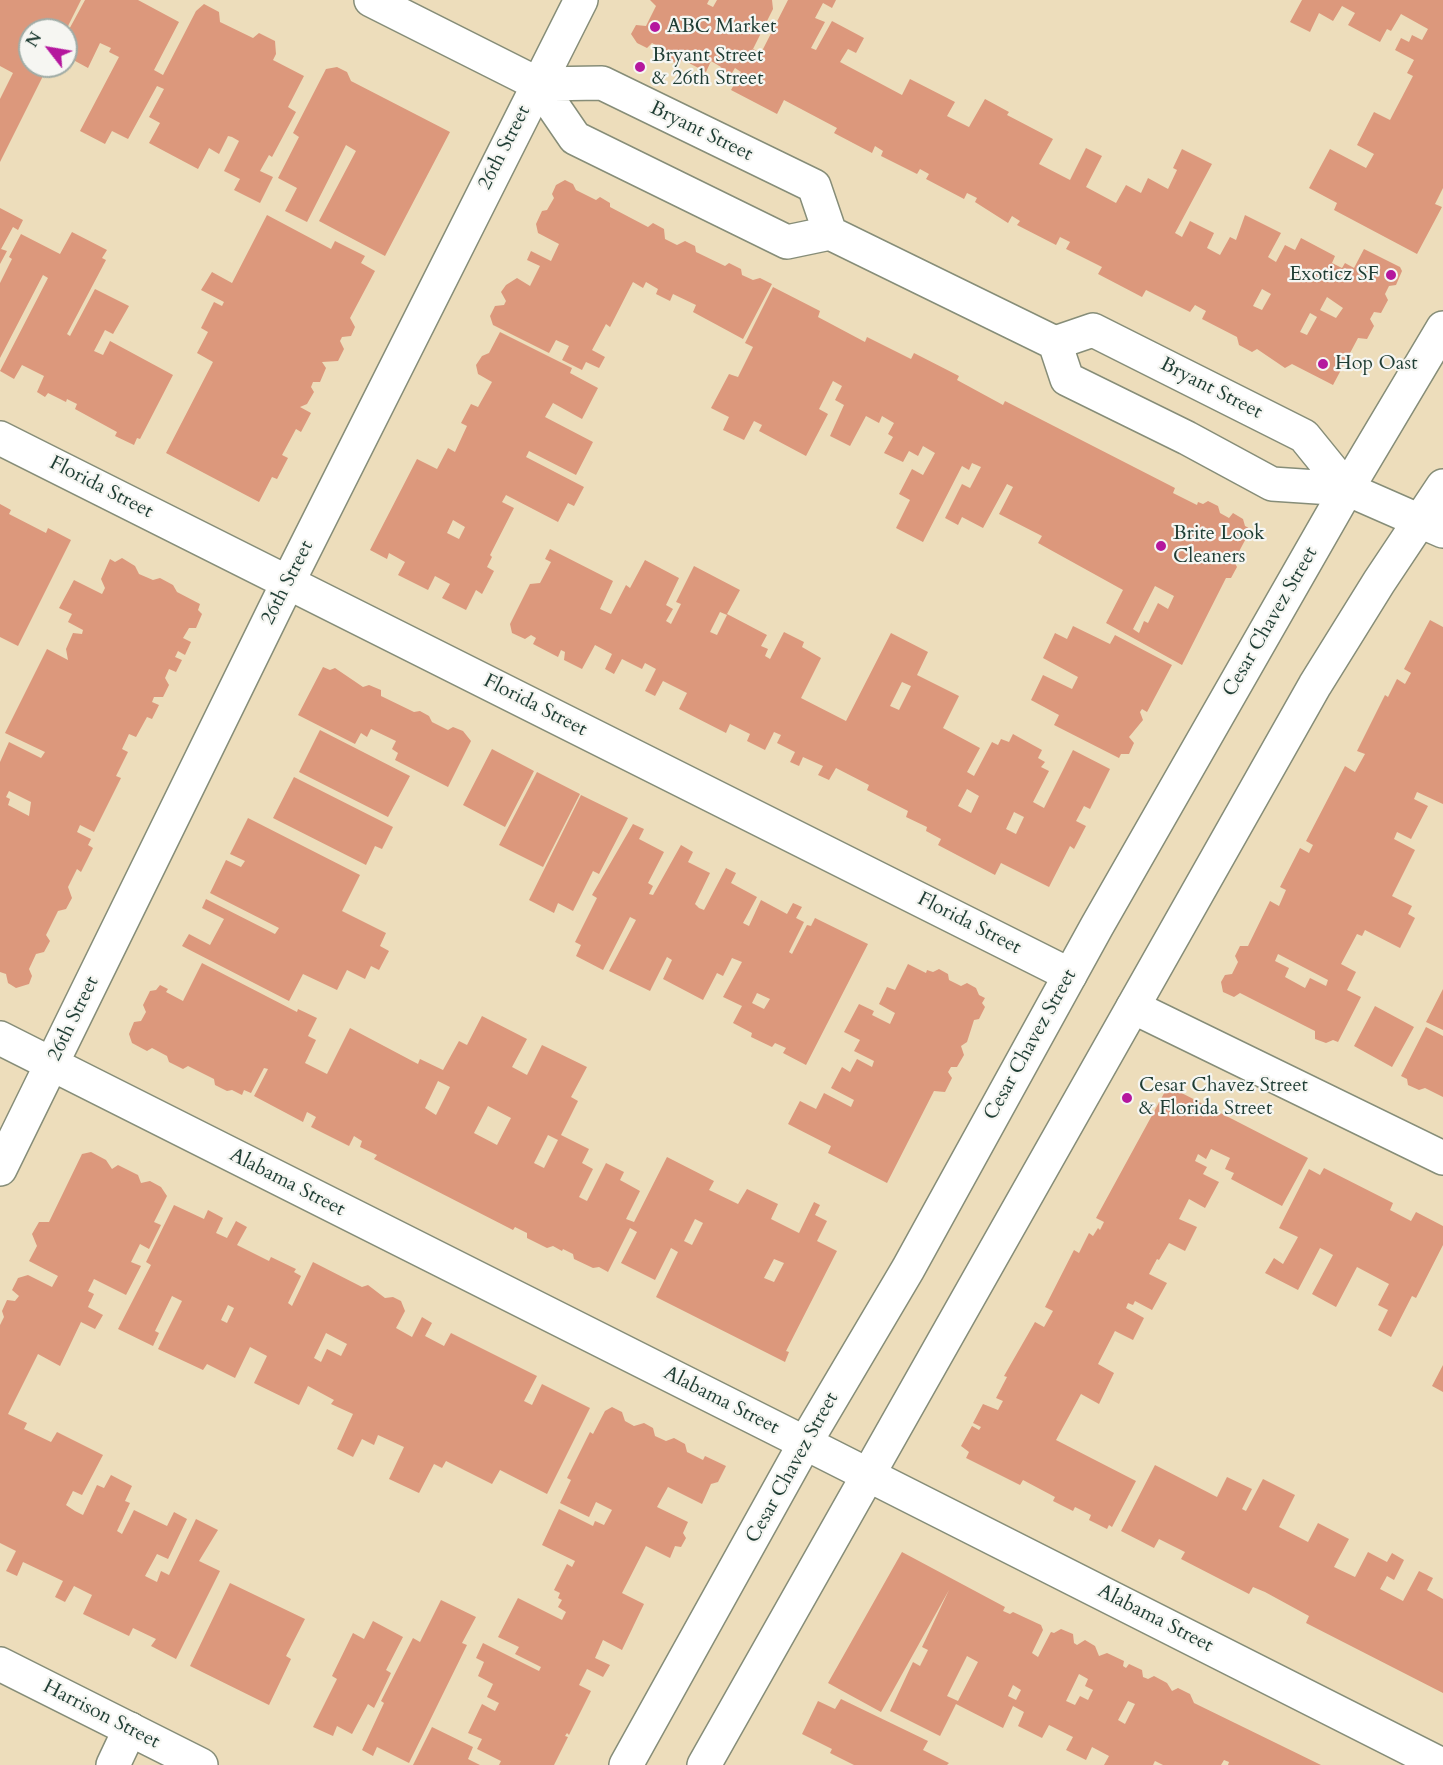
<!DOCTYPE html>
<html>
<head>
<meta charset="utf-8">
<style>
  body { margin:0 }
  #map { position:relative; width:1443px; height:1765px; overflow:hidden; background:#edddbb; font-family:Cardo,serif }
  canvas { display:block }
  .north { position:absolute; left:18px; top:18px; width:60px; height:60px; box-sizing:border-box; background:#f6f6f2; border:2px solid #a0aca6; border-radius:50%; rotate:301deg; font-size:16px; font-weight:700; line-height:24px; text-align:center; color:#1f3d34 }
  .north::after { content:''; display:block; margin:auto; width:21px; height:27px; background:#b5179e; clip-path:polygon(50% 0,100% 100%,50% 72%,0 100%) }
</style>
</head>
<body>
<div id="map">
<canvas width="1443" height="1765"></canvas>
<div class="north">N</div>
</div>
<script>
const ctx = document.querySelector('canvas').getContext('2d');
ctx.lineJoin = 'round';
function fill(path, color) { ctx.fillStyle = color; ctx.fill(path, 'evenodd'); }
function stroke(path, color, width, dash) { ctx.strokeStyle = color; ctx.lineWidth = width; ctx.lineCap = dash ? 'butt' : 'round'; ctx.setLineDash(dash || []); ctx.stroke(path); }
function drawText(font, color, halo, rows, align = 'center') {
  ctx.font = font + ' Cardo,serif'; ctx.lineWidth = 4.5; ctx.setLineDash([]); ctx.textBaseline = 'middle'; ctx.strokeStyle = halo; ctx.fillStyle = color; for (const [text, x, y, turn = 0] of rows) {
    ctx.save(); ctx.translate(x, y); ctx.rotate((+turn || 0) * Math.PI / 180); ctx.textAlign = isNaN(turn) ? turn : align; if (halo) ctx.strokeText(text, 0, 0); ctx.fillText(text, 0, 0); ctx.restore();
  }
}
fill(new Path2D(`
  M0,0H81L66,30H30V66H48L0,162V99L13,73L0,66Z
  M85,0H138L179,22L154,70L163,75L196,11L204,4L219,12L220,22L253,38L259,33L275,41L276,54L273,60L304,76L288,107L296,112L272,157L269,155L260,171L273,177L260,203L234,190L240,179L224,171L239,141L232,137L228,136L219,154L209,148L198,169L149,143L160,123L149,117L164,89L157,86L128,139L112,131L105,144L80,131L119,57L109,52L111,48L100,43L88,68L66,56V35Z
  M650,0H709L707,4L713,7L717,0H772L773,9L753,49L761,53L788,0H836L832,8L823,3L815,18L825,22L811,48L816,50L832,21L864,38L856,53L848,49L840,62L902,95L910,79L955,102L947,116L969,127L985,99L1009,112L1007,115L1053,139L1039,164L1070,180L1086,148L1102,156L1086,187L1116,203L1126,185L1141,193L1148,178L1168,189L1177,170L1173,168L1182,149L1212,164L1175,233L1182,237L1190,221L1214,233L1207,248L1220,255L1230,237L1236,240L1245,215L1281,233L1268,257L1276,262L1285,245L1295,250L1301,238L1335,256L1332,263L1342,268L1345,263L1354,268L1364,249L1400,267L1402,271L1396,285L1389,286L1385,294L1388,300L1381,313L1374,312L1370,319L1374,326L1367,339L1358,338L1333,385L1292,364L1285,368L1257,349L1252,352L1239,345L1237,337L1202,319L1206,311L1195,305L1190,312L1146,290L1142,297L1098,274L1102,267L1066,249L1070,242L1060,237L1056,245L1017,225L1020,221L1012,216L1008,223L975,202L977,198L967,193L964,199L926,179L929,174L920,169L917,174L881,156L883,151L875,146L872,153L834,133L837,128L784,100L777,114L731,90L741,72L735,68L730,76L719,70L721,67L711,61L706,72L689,63L695,52L691,50L678,65L669,59V52L652,43L647,48L637,43L631,34L636,25L646,26L656,6ZM1262,289L1271,294L1262,310L1253,306ZM1327,297L1343,308L1336,318L1320,310ZM1310,313L1317,317L1307,335L1300,332Z
  M1302,0H1443V188L1435,204L1442,207L1417,254L1334,210L1337,203L1309,188L1330,149L1366,168L1374,154L1357,145L1374,112L1390,120L1413,76L1407,73L1414,60L1395,50L1401,38L1409,42L1412,35L1422,40L1428,29L1401,14L1391,31L1387,29L1380,42L1348,25L1355,13L1342,6L1333,21L1319,13L1310,32L1290,22Z
  M337,67L347,72L351,81L450,132L385,256L319,221L356,151L346,145L307,222L285,211L297,188L278,178L299,137L293,133L326,69Z
  M565,180L573,184L576,190L596,200L600,197L610,203V207L648,227L653,223L664,229L665,239L677,245L685,241L695,246L696,252L725,266L729,263L741,269L742,275L753,280L760,278L772,284L743,339L693,312L696,305L673,294L670,301L656,294L658,289L646,282L643,288L633,282L610,327L606,324L592,350L605,357L599,368L586,362L582,370L562,360L569,346L556,340L549,353L493,325L490,316L495,306L504,305L506,301L501,292L506,285L517,278L530,286L540,266L527,260L531,251L551,261L559,244L538,233L536,224L542,211L547,210L554,198L552,194L556,185Z
  M0,208L23,220L18,230L13,227L1,249L7,251L0,264Z
  M267,215L331,249L335,241L365,256L361,263L375,271L350,318L355,327L351,336L342,337L340,341L344,349L338,361L322,362L326,368L320,382H313L311,387L314,392L307,404L300,407L311,413L301,432L296,429L282,455L288,458L277,479L272,477L259,502L166,453L213,362L197,353L208,332L201,328L214,302L222,306L224,302L201,290L212,272L232,283Z
  M72,232L107,250L102,258L106,260L67,334L70,336L95,289L129,306L113,334L105,330L94,351L103,355L110,341L173,375L140,439L137,438L134,445L115,436L117,432L75,409L77,404L67,399L66,402L48,393L45,397L37,392L44,376L22,365L14,379L0,371L48,278L43,275L0,358V283L12,259L9,257L21,234L60,254Z
  M773,287L820,311L818,317L865,342L867,337L911,359L914,353L959,376L957,380L1003,405L1005,401L1175,488L1173,493L1197,505L1198,502L1203,504L1208,501L1218,506L1220,513L1229,518L1233,513L1243,519L1245,526L1251,529L1234,561L1237,567L1231,578H1226L1182,665L1106,623L1123,590L1038,543L1042,536L999,514L1013,487L1007,484L983,528L962,517L958,525L945,518L962,484L970,488L981,467L972,463L969,470L962,466L923,542L896,528L910,500L899,494L912,469L923,475L935,453L923,446L918,456L909,451L903,462L884,453L893,437L888,434L894,423L882,416L879,423L866,416L850,446L830,436L844,405L835,400L842,386L833,381L819,409L828,414L806,456L759,431L762,425L754,421L744,440L723,430L729,417L711,408L729,374L738,377L753,347L745,343ZM1155,586L1174,596L1168,609L1158,603L1148,623L1144,621L1139,633L1133,629Z
  M500,332L572,368L570,373L598,388L582,419L553,403L545,417L593,442L576,475L529,451L526,457L584,487L574,506L568,503L558,522L506,495L502,502L514,508L490,555L492,557L487,567L494,571L482,594L476,590L466,610L442,598L450,584L435,576L428,590L398,575L405,562L389,553L387,559L370,550L417,459L437,469L448,448L455,452L467,426L461,423L471,404L478,407L492,382L478,374L476,365L482,356L489,353ZM453,520L465,527L459,539L447,533Z
  M0,504L11,510L9,514L46,533L48,528L71,540L18,646L0,637Z
  M550,549L613,581L600,609L611,614L626,585L630,588L645,560L679,578L666,605L673,609L666,621L671,624L681,604L676,602L694,566L740,590L727,614L767,635L761,646L768,649L765,656L770,659L784,632L804,642L802,647L821,658L801,698L846,721L891,633L928,652L917,675L959,696L943,728L980,748L967,772L974,776L992,742L998,745L1001,739L1009,742L1013,734L1042,750L1038,758L1045,762L1041,767L1049,771L1033,802L1044,808L1073,750L1110,769L1090,809L1084,806L1076,821L1086,826L1074,849L1070,846L1049,887L1001,863L995,875L938,845L941,839L926,831L927,827L906,817L908,811L867,790L869,785L836,768L829,780L818,775L823,766L803,757L799,766L790,762L795,752L777,743L781,735L774,732L765,750L747,741L750,734L730,724L726,733L679,709L687,693L663,681L655,696L645,691L656,669L645,663L642,669L622,659L614,674L605,669L612,654L595,645L582,669L564,660L565,652L561,650L558,657L533,644L536,638L531,635L525,639L512,633L510,624L530,584L540,583L551,562L545,559ZM720,612L727,615L717,635L710,632ZM902,682L911,686L899,710L890,706ZM967,789L979,796L971,813L958,806ZM1014,812L1024,817L1016,834L1006,829Z
  M122,558L135,566L139,574L153,580L160,578L173,585L177,592L200,604L198,610L202,614L196,628H189L183,638L191,642L185,655L178,651L175,657L182,660L176,672L169,669L165,678L169,685L163,697H154L152,702L159,705L152,719L147,717L136,737L129,734L122,749L128,752L116,776L121,778L94,832L80,825L77,832L91,839L88,845L93,848L81,872L77,869L68,887L72,898L66,909L58,911L46,935L50,941L44,952L36,954L29,969L32,976L29,984L16,988L8,983L6,974L0,972V762L9,742L41,758L45,752L5,733L47,649L68,660L66,649L73,633L82,634L83,630L68,622L72,614L59,608L74,580L102,594L105,588L101,579L110,559L115,562ZM9,791L31,802L29,816L8,805L10,799L6,797Z
  M1430,620L1443,627V804L1417,792L1414,799L1428,806L1411,839L1397,832L1394,839L1415,850L1392,896L1412,906L1408,914L1415,918L1400,948L1365,930L1362,936L1357,934L1341,964L1356,972L1347,990L1361,997L1338,1042L1333,1040L1326,1043L1315,1039V1031L1240,993L1234,997L1223,992L1221,982L1225,975L1232,974L1238,962L1235,956L1240,946H1248L1270,901L1279,906L1286,890L1280,887L1300,848L1309,853L1313,845L1306,841L1345,766L1355,772L1365,754L1357,751L1385,695L1388,697L1397,679L1405,684L1411,673L1404,669ZM1278,954L1328,980L1326,986L1310,978L1305,988L1285,977L1289,968L1275,961Z
  M1073,626L1110,644L1115,635L1172,665L1147,712L1142,709L1140,712L1143,720L1129,737L1134,743L1129,754H1121L1119,758L1054,725L1059,715L1031,700L1043,675L1072,689L1078,677L1043,658L1055,633L1067,639Z
  M323,667L330,670L335,668L363,687L369,685L381,690V696L414,712L420,711L429,716L432,722L448,730L453,727L463,731L471,741L448,787L395,760L398,753L392,749L396,741L371,729L367,737L361,733L355,744L298,715Z
  M320,730L410,776L388,817L299,772Z
  M492,749L534,771L505,827L463,805Z
  M537,772L580,794L543,867L499,845Z
  M294,777L393,827L382,849L375,846L366,865L273,818Z
  M581,795L628,818L599,874L593,871L573,911L558,903L554,913L529,900Z
  M248,818L360,875L342,911L386,933L380,946L389,951L379,970L371,966L365,979L347,970L337,990L303,974L289,1001L182,946L189,934L210,945L224,919L202,908L206,899L275,934L279,928L210,893L226,860L241,867L245,861L230,854Z
  M633,824L644,829L639,839L664,852L648,883L653,886L649,894L653,895L681,845L693,852L688,862L710,873L695,904L699,908L704,910L726,868L736,873L731,883L757,897L743,923L749,926L761,900L787,914L793,903L802,907L796,918L804,922L789,952L792,954L807,925L811,926L815,918L868,944L806,1065L783,1053L786,1048L775,1043L772,1047L751,1037L752,1033L733,1023L742,1006L723,997L742,962L732,958L723,976L717,973L703,1000L663,979L672,960L667,957L650,991L609,971L636,920L630,917L603,970L576,956L581,945L575,942L597,898L592,895ZM757,993L770,999L764,1009L752,1003Z
  M202,963L297,1012L298,1009L317,1018L308,1036L316,1040L305,1063L327,1074L350,1028L418,1064L420,1059L443,1070L459,1041L467,1045L482,1016L527,1039L512,1067L527,1075L542,1045L587,1067L571,1097L578,1101L561,1135L589,1149L582,1163L593,1169L579,1197L587,1201L606,1163L624,1172L620,1180L640,1191L626,1219L634,1222L667,1157L714,1181L709,1190L738,1204L747,1189L778,1204L771,1219L799,1233L814,1202L820,1205L815,1215L827,1221L817,1241L837,1251L786,1351L789,1352L785,1362L656,1297L678,1252L671,1248L655,1280L621,1263L637,1232L630,1228L608,1272L599,1267L593,1268L574,1259L573,1254L563,1249L562,1251L553,1246L547,1248L527,1238V1233L515,1227L513,1230L374,1159L377,1155L360,1147L362,1141L354,1136L349,1146L311,1127L316,1117L307,1112L303,1122L254,1096L268,1069L264,1068L251,1093L244,1090L242,1095L232,1090L227,1091L215,1085L214,1079L188,1066L183,1069L169,1062L167,1056L152,1048L147,1051L132,1043L129,1034L134,1022L141,1021L146,1012L143,1005L150,991L156,990L160,985L168,989L166,992L183,1001ZM438,1081L450,1087L436,1115L425,1108ZM488,1106L511,1118L497,1145L474,1133ZM548,1135L558,1140L544,1168L534,1163ZM695,1219L703,1223L692,1245L684,1241ZM774,1259L784,1263L774,1282L764,1278Z
  M908,964L926,973L927,970L933,972L939,969L948,974L949,980L961,986L967,983L976,988L979,995L985,998L982,1003L985,1007L979,1019L974,1020L967,1042L961,1046L964,1055L957,1067H951L948,1072L952,1078L945,1092L934,1091L887,1183L828,1153L831,1146L788,1124L800,1101L816,1109L824,1093L851,1107L854,1100L831,1088L842,1067L850,1072L857,1059L872,1067L874,1061L854,1051L860,1040L844,1032L859,1004L874,1011L872,1015L890,1024L895,1013L879,1004L887,987L895,990Z
  M1443,989V1030L1426,1022Z
  M1375,1006L1414,1027L1392,1067L1354,1046Z
  M1426,1027L1443,1036V1097L1425,1088L1419,1090L1408,1085L1407,1079L1401,1076Z
  M1168,1086L1308,1158L1282,1206L1231,1179L1234,1173L1225,1169L1230,1158L1211,1149L1206,1159L1198,1154L1195,1161L1207,1167L1203,1174L1219,1182L1205,1208L1189,1199L1179,1219L1197,1227L1185,1251L1169,1243L1159,1260L1157,1259L1149,1274L1167,1283L1152,1310L1135,1301L1133,1305L1128,1303L1126,1308L1144,1318L1133,1340L1115,1331L1098,1364L1114,1373L1099,1404L1081,1394L1056,1440L1136,1481L1112,1527L1109,1525L1107,1529L1089,1520L1091,1515L1075,1507L1073,1511L1053,1501L1055,1497L1023,1480L1020,1485L966,1458L969,1452L961,1446L972,1426L979,1430L981,1427L973,1423L983,1404L998,1410L1003,1401L996,1398L1007,1377L1004,1376L1035,1322L1044,1327L1053,1311L1045,1307L1074,1250L1079,1253L1089,1233L1093,1236L1098,1228L1100,1230L1104,1222L1096,1218Z
  M91,1152L106,1160L112,1169L118,1165L138,1175L141,1183L150,1181L161,1187L167,1196L154,1222L161,1225L149,1249L140,1244L131,1262L141,1266L126,1295L94,1279L88,1291L94,1294L88,1307L103,1315L95,1329L81,1322L60,1366L38,1354L8,1414L27,1423L24,1429L51,1442L57,1432L103,1455L82,1495L73,1491L66,1505L75,1511L83,1515L97,1485L104,1488L111,1475L132,1486L125,1501L130,1503L117,1531L122,1534L134,1510L167,1526L174,1512L187,1519L168,1559L157,1554L145,1576L157,1582L161,1571L169,1575L196,1519L218,1530L199,1561L220,1571L176,1659L151,1646L156,1639L133,1628L129,1636L83,1614L92,1595L74,1586L65,1602L55,1597L63,1581L23,1562L17,1576L6,1571L16,1551L0,1543V1325L4,1317L2,1311L7,1300L15,1301L19,1296L12,1290L18,1278L28,1275L52,1287L58,1276L29,1261L37,1246L32,1234L39,1222H49L82,1154Z
  M1324,1168L1393,1203L1390,1210L1411,1221L1416,1212L1443,1226V1245L1416,1298L1412,1296L1391,1337L1378,1330L1388,1310L1378,1305L1389,1284L1357,1267L1336,1307L1312,1294L1333,1255L1326,1251L1320,1248L1298,1290L1265,1273L1274,1258L1283,1264L1298,1237L1279,1228L1309,1169L1320,1175Z
  M174,1205L204,1219L208,1210L223,1218L216,1233L227,1238L236,1221L247,1227L237,1245L269,1261L271,1257L296,1269L294,1272L301,1276L288,1303L292,1306L313,1262L362,1287L368,1285L385,1298L393,1297L401,1301L405,1311L396,1328L412,1337L422,1317L432,1323L425,1336L444,1346L451,1333L537,1376L524,1401L532,1405L542,1384L590,1408L547,1494L500,1470L492,1484L446,1461L442,1468L434,1464L419,1493L389,1479L404,1447L378,1435L374,1445L362,1439L353,1457L337,1449L353,1414L331,1404L334,1400L308,1386L299,1405L254,1383L267,1356L250,1347L235,1378L207,1364L203,1370L158,1349L182,1301L172,1296L155,1331L159,1333L153,1346L118,1329L151,1265L146,1262ZM228,1305L234,1308L227,1323L221,1320ZM326,1333L347,1344L341,1356L327,1349L321,1362L314,1358Z
  M1443,1365V1392L1432,1386Z
  M612,1407L622,1412L625,1421L634,1426L644,1423L653,1428L655,1436L666,1441L674,1438L685,1444L687,1452L703,1460L705,1456L726,1466L718,1482L711,1484L702,1504L668,1487L663,1496L657,1507L688,1522L683,1533L686,1538L681,1547L675,1546L670,1558L646,1546L622,1593L644,1604L622,1650L603,1640L595,1658L610,1665L603,1677L587,1669L579,1685L591,1691L569,1735L567,1733L565,1736L568,1737L554,1765H499L501,1761L477,1749L482,1739L468,1733L482,1704L495,1711L499,1703L487,1697L493,1684L478,1676L484,1662L476,1658L483,1643L539,1671L541,1667L515,1654L519,1647L498,1637L518,1598L562,1620L566,1612L558,1607L562,1600L558,1598L560,1593L554,1590L567,1564L572,1567L575,1561L542,1545L559,1509L593,1526L595,1521L604,1525L612,1510L596,1502L589,1517L560,1503L571,1480L567,1478L590,1432L593,1434L605,1411Z
  M1155,1465L1217,1497L1227,1477L1252,1489L1242,1509L1246,1511L1263,1479L1295,1495L1279,1527L1308,1542L1318,1523L1349,1539L1334,1567L1355,1577L1368,1552L1387,1562L1392,1553L1404,1560L1394,1580L1387,1576L1380,1589L1403,1601L1419,1571L1433,1578L1427,1590L1443,1599V1693L1306,1623L1309,1616L1265,1592L1253,1587L1249,1594L1181,1559L1185,1552L1159,1539L1154,1548L1121,1531Z
  M902,1552L1005,1607L1003,1611L1010,1614L1013,1612L1041,1625L1043,1630L1032,1653L1038,1657L1051,1632L1054,1633L1061,1629L1073,1634L1074,1643L1077,1645L1085,1640L1095,1646L1099,1656L1107,1653L1124,1661L1123,1666L1126,1668L1129,1664L1142,1670L1143,1677L1148,1679L1154,1676L1167,1683L1172,1691L1178,1688L1190,1694L1194,1703L1321,1765H1228L1229,1762L1224,1760L1221,1765H1163L1155,1761L1153,1765H1104L1109,1756L1092,1747L1086,1760L1066,1750L1073,1737L1049,1725L1042,1738L1018,1726L1024,1712L1013,1706L1003,1728L956,1704L940,1736L890,1711L913,1662L920,1666L928,1650L922,1647L949,1590L881,1712L828,1683ZM967,1656L978,1662L958,1701L947,1696ZM1079,1674L1088,1679L1085,1686L1093,1690L1088,1700L1080,1696L1075,1705L1066,1701ZM1013,1685L1021,1690L1016,1700L1008,1696ZM1128,1701L1135,1704L1125,1724L1118,1720Z
  M230,1583L305,1619L286,1656L291,1659L269,1705L190,1666Z
  M441,1600L476,1617L462,1643L467,1645L409,1763L377,1747L373,1756L362,1750L384,1703L381,1701L413,1638L420,1642Z
  M373,1621L403,1637L386,1670L391,1673L374,1708L368,1704L352,1734L337,1726L333,1736L313,1727L337,1679L332,1676L353,1633L364,1639Z
  M841,1699L928,1741L923,1750L949,1763L947,1765H854L830,1753L832,1749L802,1734L818,1701L835,1709Z
  M432,1727L473,1747L468,1759L480,1765H413Z`), '#dc987c');
const minor = new Path2D(`
  M0,438L1070,975
  M1420,521L1443,531
  M1133,1007L1443,1158
  M0,1038L805,1443
  M0,1169L288,582L581,0
  M113,1765L130,1729`);
const tertiary = new Path2D(`
  M371,0L538,84L602,83L814,186L830,233
  M538,84L575,138L787,242L830,233L1055,343L1067,379L1187,438L1272,484L1347,489L1420,521
  M1055,343L1093,330L1304,436L1347,489
  M805,1443L1442,1765
  M0,1664L201,1765`);
const primary = new Path2D(`
  M626,1765L805,1443L908,1269L1097,926L1347,489L1443,328
  M704,1765L1315,685L1379,582L1443,486`);
stroke(minor, '#868d78', 36);
stroke(tertiary, '#868d78', 36);
stroke(primary, '#868d78', 36);
stroke(minor, '#fff', 33);
stroke(tertiary, '#fff', 33);
stroke(primary, '#fff', 33);
for (const [x, y, r, color] of [
  [655,27,6,"#b5179e"],
  [640,67,6,"#b5179e"],
  [1391,275,6,"#b5179e"],
  [1323,364,6,"#b5179e"],
  [1161,546,6,"#b5179e"],
  [1127,1098,6,"#b5179e"]
]) { const dot = new Path2D(); dot.arc(x, y, r, 0, 2 * Math.PI); ctx.fillStyle = color; ctx.fill(dot); stroke(dot, '#f6f6f2', 2); }
drawText('20px', '#1f3d34', '#f6f6f2', [
  ["ABC Market",667,27],
  ["Bryant Street",652,56],
  ["& 26th Street",652,79],
  ["Exoticz SF",1379,275,"right"],
  ["Hop Oast",1335,364],
  ["Brite Look",1173,534],
  ["Cleaners",1173,557],
  ["Cesar Chavez Street",1139,1086],
  ["& Florida Street",1139,1109]
], 'left');
drawText('20px', '#1f3d34', '#f6f6f2', [
  ["Bryant Street",701,132,26],
  ["26th Street",505,148,-63],
  ["Bryant Street",1211,389,27],
  ["Florida Street",101,488,27],
  ["26th Street",288,583,-63],
  ["Cesar Chavez Street",1271,622,-60],
  ["Florida Street",535,706,27],
  ["Florida Street",969,924,27],
  ["26th Street",74,1019,-64],
  ["Cesar Chavez Street",1031,1045,-61],
  ["Alabama Street",287,1183,27],
  ["Alabama Street",721,1401,27],
  ["Cesar Chavez Street",793,1468,-61],
  ["Alabama Street",1155,1619,27],
  ["Harrison Street",101,1715,27]
]);
</script>
</body>
</html>
